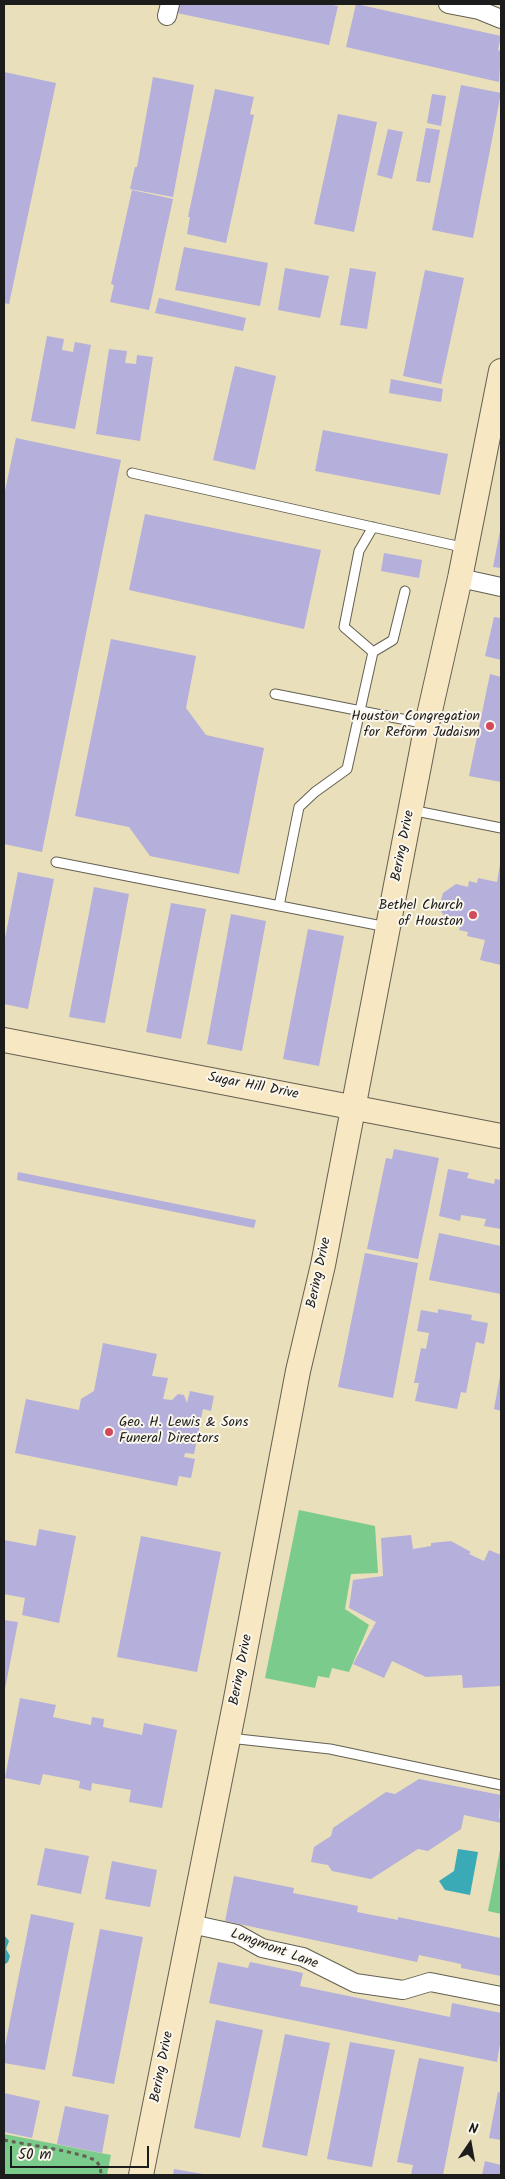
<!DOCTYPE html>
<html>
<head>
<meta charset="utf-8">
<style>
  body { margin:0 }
  #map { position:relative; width:505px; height:2179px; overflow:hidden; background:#e9dfba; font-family:Kalam,sans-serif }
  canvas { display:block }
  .frame { position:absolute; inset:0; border:5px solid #1c1c1c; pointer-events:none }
  .north { position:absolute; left:445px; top:2119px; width:50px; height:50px; -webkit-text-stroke:4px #fbf7ec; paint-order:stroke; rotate:12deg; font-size:14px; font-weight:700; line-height:20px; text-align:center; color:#1c1c1c }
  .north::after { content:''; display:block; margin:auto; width:18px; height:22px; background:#1c1c1c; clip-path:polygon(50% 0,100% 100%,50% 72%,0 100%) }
  .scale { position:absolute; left:10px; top:2146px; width:139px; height:22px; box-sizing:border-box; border:2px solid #1c1c1c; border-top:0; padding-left:6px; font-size:15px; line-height:18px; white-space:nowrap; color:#1c1c1c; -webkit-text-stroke:4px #fbf7ec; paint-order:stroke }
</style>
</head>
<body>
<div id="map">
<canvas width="505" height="2179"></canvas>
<div class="frame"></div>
<div class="north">N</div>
<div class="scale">50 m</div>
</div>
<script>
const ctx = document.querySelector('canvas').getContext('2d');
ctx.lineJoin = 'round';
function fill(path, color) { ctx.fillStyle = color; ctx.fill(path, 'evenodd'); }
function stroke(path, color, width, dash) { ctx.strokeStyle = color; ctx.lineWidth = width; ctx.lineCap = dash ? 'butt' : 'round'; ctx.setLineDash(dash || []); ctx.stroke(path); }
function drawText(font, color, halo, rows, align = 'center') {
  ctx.font = font + ' Kalam,sans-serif'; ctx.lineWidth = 4; ctx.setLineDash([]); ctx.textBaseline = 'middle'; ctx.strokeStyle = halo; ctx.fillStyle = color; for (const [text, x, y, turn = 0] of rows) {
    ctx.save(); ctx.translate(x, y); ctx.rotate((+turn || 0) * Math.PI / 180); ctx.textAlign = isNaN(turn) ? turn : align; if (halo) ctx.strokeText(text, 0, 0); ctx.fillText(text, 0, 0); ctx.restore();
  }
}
fill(new Path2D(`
  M299,1510L375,1526L378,1573L351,1574L345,1609L369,1625L349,1672L332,1668L329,1678L318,1676L315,1688L265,1678Z
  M501,1845V1914L488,1911Z
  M4,2134L111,2155L107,2175H4Z`), '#7bcb8c');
fill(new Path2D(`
  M458,1849L478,1852L470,1895L445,1890L439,1881L454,1871Z
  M4,1935L9,1941L6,1949L10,1956L8,1962L4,1965Z`), '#39aab6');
fill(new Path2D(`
  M178,4H327L338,6L329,45L177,13Z
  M356,4L501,36L498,50L501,51L499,82L346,47Z
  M4,72L56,83L9,304L4,303Z
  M153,77L194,85L173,197L130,189L135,167H137Z
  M461,85L501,93L473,238L432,230Z
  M215,89L254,97L250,114L254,115L226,243L187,234L190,217H188Z
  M432,94L446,96L441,126L427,123Z
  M338,114L377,122L354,232L314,224Z
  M426,128L440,130L430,183L416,181Z
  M388,129L403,132L392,179L377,175Z
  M132,190L173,199L149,310L110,302L114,285L111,284Z
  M184,247L268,263L260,306L175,290Z
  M285,268L329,276L320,318L278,310Z
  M350,268L376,272L367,329L340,325Z
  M425,270L464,278L441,384L403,376Z
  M159,298L246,318L243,331L155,313Z
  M47,336L64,339L62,350L73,352L75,342L91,345L75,429L31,421Z
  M109,349L127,351L125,363L136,364L137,355L153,357L140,441L96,434Z
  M235,366L276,376L255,470L213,460Z
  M391,379L443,389L441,402L389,393Z
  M323,430L448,454L440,495L315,471Z
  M16,438L121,460L42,852L4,844V496Z
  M145,514L321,550L304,629L129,590Z
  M500,531H501V568L493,567Z
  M384,553L422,560L419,578L381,571Z
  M494,617L501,618V660L485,656Z
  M111,639L196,656L186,708L206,735L264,748L239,874L150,856L129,827L75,816Z
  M490,674L501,677V782L469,776Z
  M500,864H501V965L480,960L485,940L467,936L468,932L459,930L460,925L448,922L439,908L443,893L456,884L468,887L469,881L477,883L478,878L497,882Z
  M18,872L54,879L28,1009L4,1004V943Z
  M94,887L129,894L105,1023L69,1017Z
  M171,903L206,909L181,1039L146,1032Z
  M231,914L266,921L242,1051L207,1044Z
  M308,929L344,936L319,1066L283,1059Z
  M394,1149L439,1158L418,1259L367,1249L386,1158L392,1159Z
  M448,1169L469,1173L467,1178L494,1184L495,1179L501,1180V1229L484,1226L486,1219L461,1215L460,1221L439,1216Z
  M18,1172L256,1220L254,1228L17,1180Z
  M439,1233L501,1246V1294L429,1280Z
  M365,1253L418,1263L393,1398L338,1387Z
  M438,1309L472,1315L471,1320L488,1323L484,1344L476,1342L466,1393L461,1392L457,1409L415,1401L419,1383H414L421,1348L426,1349L429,1333L417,1331L421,1310L438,1313Z
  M103,1343L157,1354L152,1376L168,1378L163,1399L172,1400L178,1394L184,1395L187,1403L190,1391L214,1396L211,1411L203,1409L194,1454L185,1453L184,1457L195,1459L191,1478L179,1476L177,1486L15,1453L26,1399L79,1410L81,1399L94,1391Z
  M500,1376H501V1411L494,1409Z
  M39,1529L76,1536L59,1623L22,1615L25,1598L4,1594V1540L36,1546Z
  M411,1535L413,1549L431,1546V1543L451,1541L471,1552L469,1554L484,1561L489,1550L501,1555V1686L463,1688L462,1675L426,1677L392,1661L384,1678L353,1664L376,1622L349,1608L353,1580L383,1576L381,1538Z
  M141,1536L221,1552L197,1672L117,1657Z
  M4,1620L18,1622L5,1689H4Z
  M20,1698L56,1705L53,1717L91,1725L92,1717L104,1719L103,1727L142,1735L144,1723L177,1730L162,1808L129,1802L131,1790L92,1783L91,1791L79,1788L80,1781L43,1774L40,1785L5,1778Z
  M419,1779L501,1795L499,1817L501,1823L464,1815L461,1829L428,1851L418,1849L371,1879L332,1871L328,1865L311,1862L314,1847L331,1836L333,1828L386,1792L395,1794Z
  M45,1848L89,1856L81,1894L37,1885Z
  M112,1861L157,1870L150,1907L105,1899Z
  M234,1876L294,1888L293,1893L358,1906L357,1912L398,1920V1917L501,1938V1976L461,1968V1964L419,1955L417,1962L225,1921Z
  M31,1914L74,1923L45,2070L4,2063V2051Z
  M100,1929L143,1937L114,2084L72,2076Z
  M218,1962L248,1968L250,1962L303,1973L300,1986L450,2017L452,2003L501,2013V2038L497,2062L209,2003Z
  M216,2020L263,2030L240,2138L194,2128Z
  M285,2034L330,2043L307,2156L262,2147Z
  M350,2042L395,2050L372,2167L327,2159Z
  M419,2058L464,2067L443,2175H411L413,2165L397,2162Z
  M498,2092L501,2093V2140L489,2138Z
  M4,2093L40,2101L32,2138L4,2132Z
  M65,2106L109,2115L102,2153L57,2144Z
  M485,2161L501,2165V2175H482Z
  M174,2169L203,2174V2175H173Z`), '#b4afdb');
const lane = new Path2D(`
  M132,473L466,548
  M373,527L359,551L344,627L373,652
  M275,694L427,724
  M411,810L501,828
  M56,862L387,927
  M279,906L299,807L315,792L347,769L373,652L393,640L405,591
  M229,1738L330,1749L501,1785`);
const street = new Path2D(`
  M448,4L479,10L501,19
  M167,16L170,4
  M460,578L501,587
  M191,1924L237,1934L262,1948L303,1957L355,1983L403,1990L430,1982L501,1996`);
const secondary = new Path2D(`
  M4,1040L501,1136
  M141,2175L235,1704L298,1371L323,1265L427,724L460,578L501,371`);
stroke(lane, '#646053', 11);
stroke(street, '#646053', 20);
stroke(secondary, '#646053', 26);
stroke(new Path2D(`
  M4,2140C22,2144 83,2152 96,2161C100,2165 101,2170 101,2175`), '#646053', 3, [4, 4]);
stroke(lane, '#fff', 9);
stroke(street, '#fff', 18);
stroke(secondary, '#f7e8c3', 24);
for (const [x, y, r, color] of [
  [490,726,5,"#d1495b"],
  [473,915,5,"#d1495b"],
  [109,1432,5,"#d1495b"]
]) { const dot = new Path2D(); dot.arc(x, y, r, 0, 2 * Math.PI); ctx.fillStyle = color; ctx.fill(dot); stroke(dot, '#fbf7ec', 2); }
drawText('14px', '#1c1c1c', '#fbf7ec', [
  ["Houston Congregation",480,718],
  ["for Reform Judaism",480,734],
  ["Bethel Church",463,907],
  ["of Houston",463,923],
  ["Geo. H. Lewis & Sons",119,1424,"left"],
  ["Funeral Directors",119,1440,"left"]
], 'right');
drawText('14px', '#1c1c1c', '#fbf7ec', [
  ["Bering Drive",404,846,-79],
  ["Sugar Hill Drive",253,1087,11],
  ["Bering Drive",320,1273,-78],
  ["Bering Drive",242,1670,-79],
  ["Longmont Lane",274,1950,20],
  ["Bering Drive",163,2067,-79]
]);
</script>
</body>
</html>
